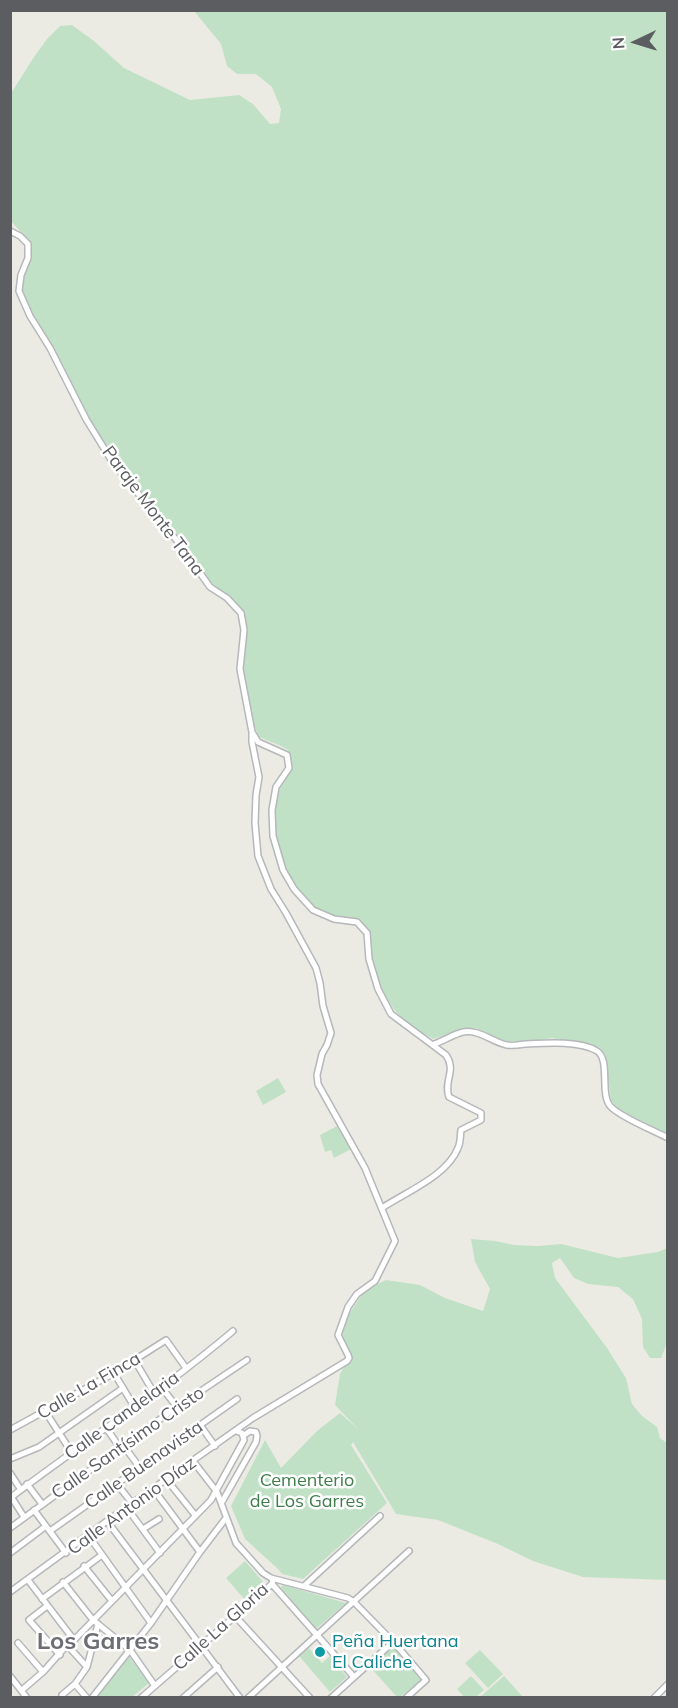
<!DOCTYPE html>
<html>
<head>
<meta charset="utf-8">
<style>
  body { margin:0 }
  #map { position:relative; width:678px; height:1708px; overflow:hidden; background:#ecebe3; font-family:Mulish,sans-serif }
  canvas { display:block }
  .frame { position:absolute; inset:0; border:12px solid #5b5d61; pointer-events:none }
  .north { position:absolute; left:606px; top:12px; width:60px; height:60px; -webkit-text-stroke:4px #fff; paint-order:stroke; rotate:266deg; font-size:16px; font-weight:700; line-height:24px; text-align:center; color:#5b5d61 }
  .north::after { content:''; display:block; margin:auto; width:21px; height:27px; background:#5b5d61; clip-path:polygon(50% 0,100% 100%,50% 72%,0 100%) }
</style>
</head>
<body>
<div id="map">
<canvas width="678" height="1708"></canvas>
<div class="frame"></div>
<div class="north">N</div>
</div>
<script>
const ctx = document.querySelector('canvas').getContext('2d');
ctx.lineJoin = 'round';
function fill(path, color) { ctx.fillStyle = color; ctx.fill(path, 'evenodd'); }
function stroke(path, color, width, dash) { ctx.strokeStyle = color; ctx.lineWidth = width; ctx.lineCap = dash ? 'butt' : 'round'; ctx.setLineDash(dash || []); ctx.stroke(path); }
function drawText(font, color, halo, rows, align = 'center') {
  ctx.font = font + ' Mulish,sans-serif'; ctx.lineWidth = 5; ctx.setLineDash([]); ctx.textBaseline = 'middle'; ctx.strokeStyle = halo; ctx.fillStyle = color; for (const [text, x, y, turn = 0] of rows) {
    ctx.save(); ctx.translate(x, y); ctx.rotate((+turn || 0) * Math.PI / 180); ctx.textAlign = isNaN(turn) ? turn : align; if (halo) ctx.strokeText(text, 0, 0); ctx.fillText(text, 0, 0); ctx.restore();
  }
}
fill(new Path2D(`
  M194,11H667V1134L618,1109L611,1100L605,1054L599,1047L552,1038L534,1041H508L491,1036L476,1028H465L433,1039C396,1019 384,1003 373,961C369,946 369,937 362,921C352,919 340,919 330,916C306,909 284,871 277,848C274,838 274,813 275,802C277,788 290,778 291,764C291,760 289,754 288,750L281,746L259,737L254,725L242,674L247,630L245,620L239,607L235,601L209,581L181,539L115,462L94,429L24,299L21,288L31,253L27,239L11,221L10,95L34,57L47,39L60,26L72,25L94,41L124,68L190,100L239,95L253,104L270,124L279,123L281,109L272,87L256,74H237L227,66L221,44Z
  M278,1078L286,1092L263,1105L256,1091Z
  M337,1126L351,1149L334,1158L331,1150L325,1152L320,1135Z
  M471,1239L495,1241L514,1245L538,1246L561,1244L618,1258L658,1252L667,1248V1343L661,1358H650L643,1347L642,1319L633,1299L618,1287L588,1284L574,1278L560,1258L552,1263L555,1278L607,1348L626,1378L632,1404L642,1416L657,1427L660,1438L667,1443V1580L583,1577L533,1561L498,1544L438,1520L396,1514L353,1442L351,1445L387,1503L303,1579L282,1574L278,1569L245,1539L231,1506L265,1440L281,1468L317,1431L340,1413L359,1430L335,1405L340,1374L350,1355L342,1335L347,1317L365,1290L386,1280L420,1285L445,1298L483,1311L490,1289L475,1262Z
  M245,1561L264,1583L245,1600L226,1578Z
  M283,1585L346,1603L316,1629L281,1588Z
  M393,1647L421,1680L400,1697H397L370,1667Z
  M309,1648L322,1663L330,1656L347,1677L330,1692L299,1656Z
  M480,1650L503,1674L488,1688L465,1663Z
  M128,1655L149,1683L132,1697L94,1698Z
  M471,1676L484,1690L476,1697H464L457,1689Z
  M504,1676L522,1696L521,1697H480Z`), '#c1e1c6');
const street = new Path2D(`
  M10,231L20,236L28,244V258L21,275L19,291L30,316L50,348L86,419L113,463L178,542L210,587L227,598L241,613L244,630L240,669L252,732L258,742L287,755L289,768L276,787L272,810L273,836L283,870L294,889L313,910L334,919L357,922L367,933L369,959L378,989L391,1014L446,1055C457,1071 443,1081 449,1097L481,1113V1120L461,1130C460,1136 461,1142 458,1148C447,1176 406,1192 382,1208
  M434,1044C443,1041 454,1034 463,1032C479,1029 492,1042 507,1045C512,1046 519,1045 525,1044C544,1043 580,1040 597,1051C611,1060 599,1095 611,1107C622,1118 653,1130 668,1138
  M135,1361L154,1393
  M114,1373L135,1408
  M162,1388L177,1407
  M45,1411L72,1453
  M200,1425L215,1446
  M107,1429L120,1448
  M10,1430L114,1373L166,1340L186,1368
  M124,1446L140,1468
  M10,1459L39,1447L123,1388
  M193,1461L217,1492L236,1543L263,1573L271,1578L348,1598L354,1602L397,1646L426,1680L406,1698
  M10,1473L21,1490
  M167,1480L195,1515
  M27,1484L42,1504
  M117,1484L132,1503
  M154,1490L200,1552
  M10,1498C84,1442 162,1391 233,1331
  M12,1498L24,1517
  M222,1502L256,1442L257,1436L256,1432L250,1431L243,1436
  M127,1508L160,1553
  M34,1510L66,1553
  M107,1521L240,1698
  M10,1528L177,1407L247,1360
  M143,1529L159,1519
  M50,1531L237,1399
  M88,1535L151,1623
  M10,1553L46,1526
  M84,1566L112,1601
  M28,1580L74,1640
  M63,1582L93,1620L130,1650L155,1686
  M272,1584L354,1677
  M304,1586L380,1516
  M10,1592L107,1521L253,1418L347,1361L349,1358L348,1355L338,1335L348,1307L357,1294L375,1281L395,1241L365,1168L318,1084L317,1075L322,1054L327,1045L331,1033L323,1006L320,983L316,968L286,913L271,889L258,856L255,823L256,795L259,777L252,742V734
  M42,1599L102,1555
  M47,1606L29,1620L60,1655
  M235,1616L310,1698
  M18,1643L43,1672
  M67,1645L87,1667
  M10,1676L27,1698
  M75,1684L87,1698
  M22,1690L43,1672L67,1645L74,1640L211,1500L244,1440L242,1433L236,1431
  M62,1695L75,1684L87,1667L98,1624
  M92,1698L151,1623L200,1552L226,1518
  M141,1698L272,1584L273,1579
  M183,1698L218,1667
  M248,1698L409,1551
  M331,1698L392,1643
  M654,1698L668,1684`);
stroke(street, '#b5b7bb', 8);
stroke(street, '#fff', 5);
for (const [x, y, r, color] of [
  [320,1652,6,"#0f9aa8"]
]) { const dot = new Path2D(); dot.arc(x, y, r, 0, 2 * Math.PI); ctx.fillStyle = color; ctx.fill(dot); stroke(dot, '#fff', 2); }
drawText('18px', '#5b5d61', '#fff', [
  ["Paraje Monte Tana",153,511,53],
  ["Calle La Finca",89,1386,-30],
  ["Calle Candelaria",122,1416,-36],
  ["Calle Santísimo Cristo",128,1443,-35],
  ["Calle Buenavista",144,1465,-35],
  ["Calle Antonio Díaz",132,1506,-36],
  ["Calle La Gloria",221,1627,-42]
]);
drawText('18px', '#3e7e4b', '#fff', [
  ["Cementerio",307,1481],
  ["de Los Garres",307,1502]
]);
drawText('18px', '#0d838f', '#fff', [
  ["Peña Huertana",332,1642],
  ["El Caliche",332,1663]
], 'left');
drawText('bold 24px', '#6c6e73', '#fff', [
  ["Los Garres",98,1642]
]);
</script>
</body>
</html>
